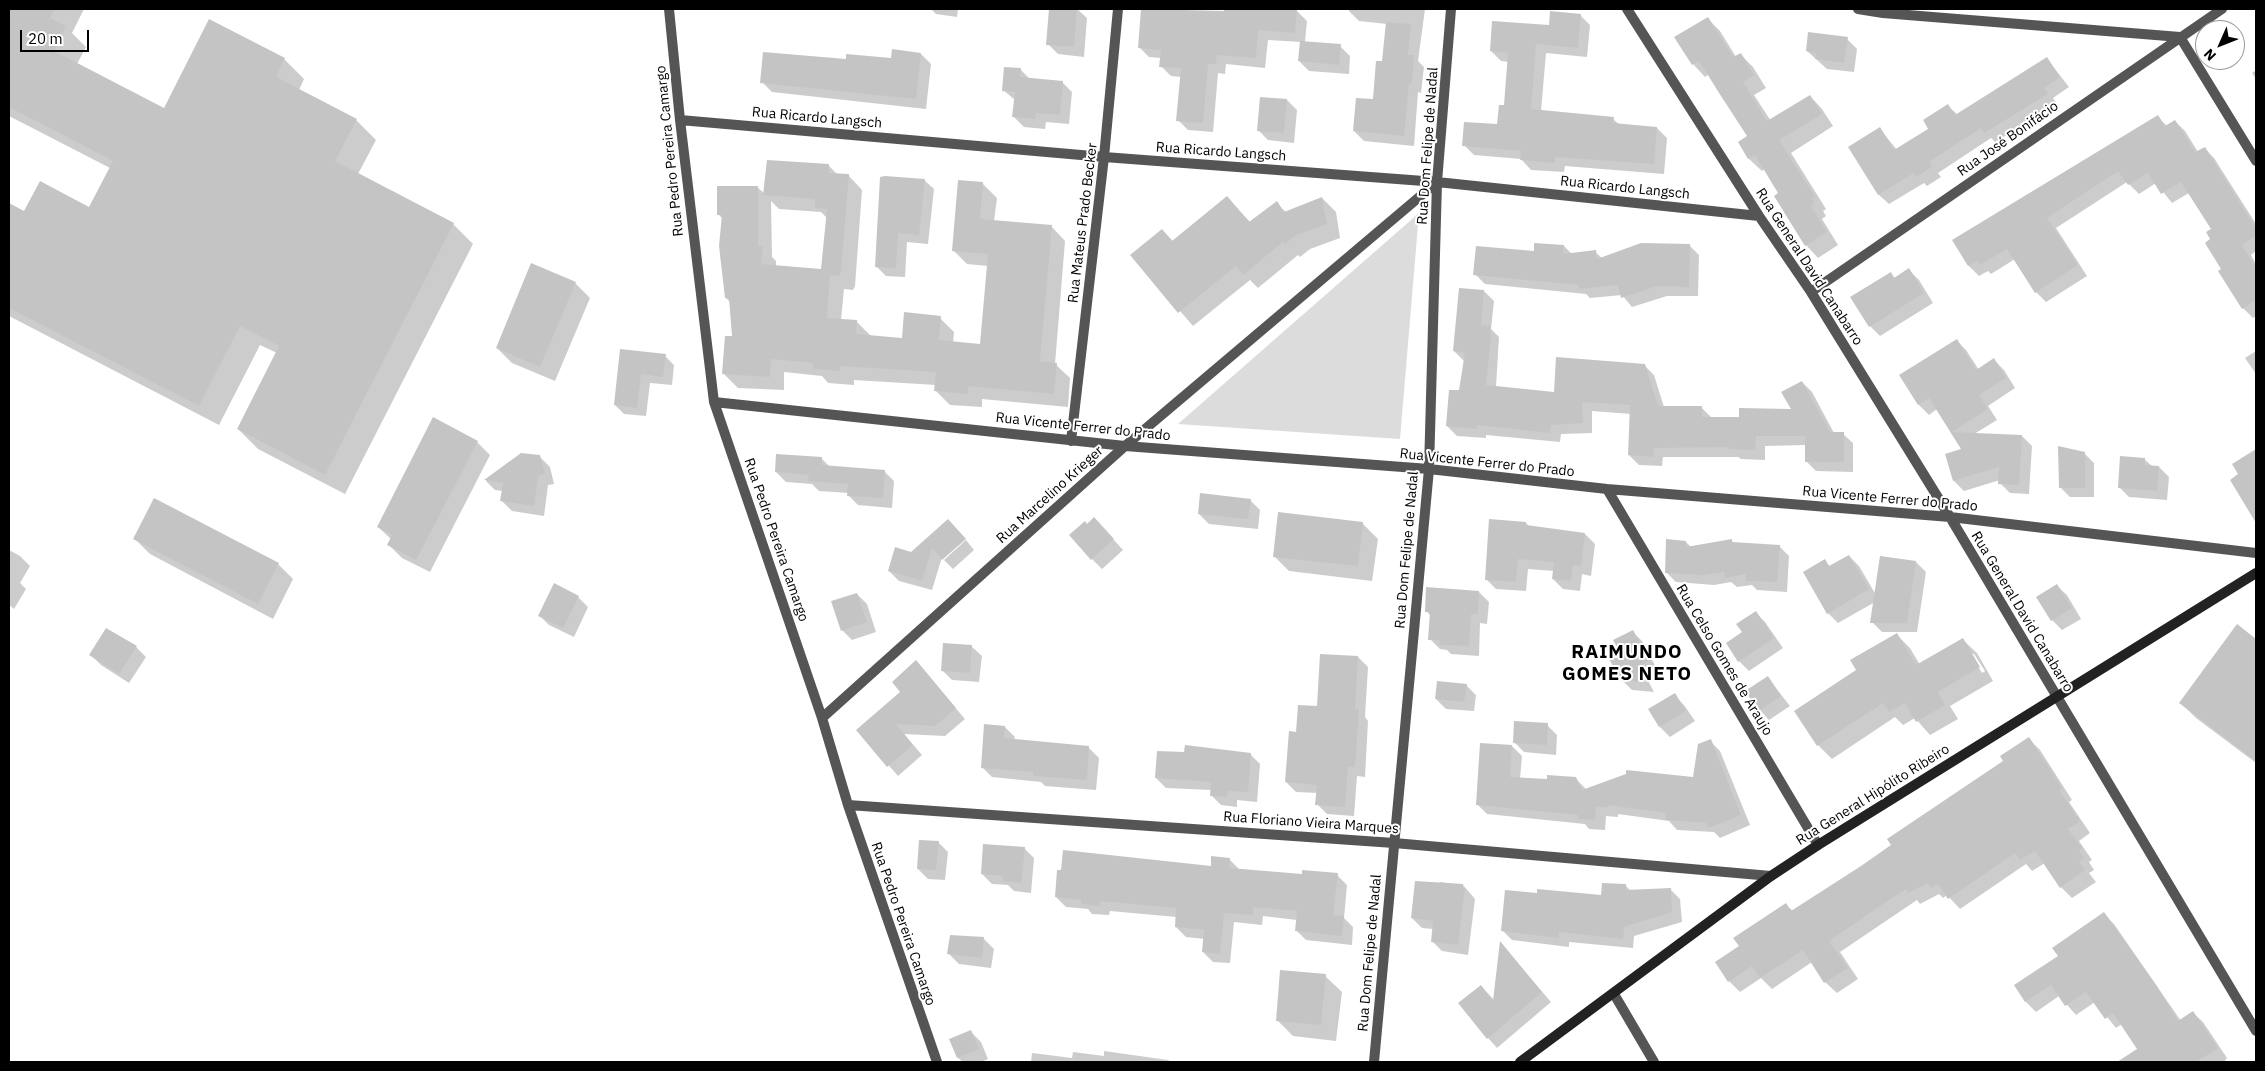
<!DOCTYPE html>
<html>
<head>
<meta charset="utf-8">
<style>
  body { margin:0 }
  #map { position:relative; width:2265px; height:1071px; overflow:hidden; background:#fff; font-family:"IBM Plex Sans",sans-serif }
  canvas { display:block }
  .frame { position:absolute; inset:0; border:10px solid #000; pointer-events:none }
  .north { position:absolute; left:2195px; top:20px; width:50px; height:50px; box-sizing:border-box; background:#fff; border:1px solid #999; border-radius:50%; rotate:226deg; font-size:14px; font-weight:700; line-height:20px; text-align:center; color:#000 }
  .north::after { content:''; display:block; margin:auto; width:18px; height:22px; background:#000; clip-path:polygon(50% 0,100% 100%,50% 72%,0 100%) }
  .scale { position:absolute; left:20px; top:30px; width:69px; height:22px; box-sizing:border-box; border:2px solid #000; border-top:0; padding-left:6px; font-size:15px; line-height:18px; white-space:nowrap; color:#000; -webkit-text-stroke:4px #fff; paint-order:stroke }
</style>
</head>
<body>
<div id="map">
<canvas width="2265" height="1071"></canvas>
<div class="frame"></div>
<div class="north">N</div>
<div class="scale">20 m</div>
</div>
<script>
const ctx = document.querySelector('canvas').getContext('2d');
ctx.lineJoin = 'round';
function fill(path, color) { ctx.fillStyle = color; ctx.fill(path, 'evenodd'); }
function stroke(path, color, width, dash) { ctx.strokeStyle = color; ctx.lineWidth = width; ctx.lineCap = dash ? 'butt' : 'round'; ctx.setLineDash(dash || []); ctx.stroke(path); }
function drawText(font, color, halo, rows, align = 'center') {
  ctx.font = font + ' "IBM Plex Sans",sans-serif'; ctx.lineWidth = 4; ctx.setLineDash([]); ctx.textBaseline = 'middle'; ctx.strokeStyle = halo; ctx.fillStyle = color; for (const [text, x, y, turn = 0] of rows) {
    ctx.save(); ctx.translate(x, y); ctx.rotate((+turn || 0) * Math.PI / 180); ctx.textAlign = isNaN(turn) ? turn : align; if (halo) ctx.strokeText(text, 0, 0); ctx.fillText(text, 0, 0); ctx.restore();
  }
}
fill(new Path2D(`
  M1419,213L1400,439L1178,424Z`), '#dcdcdc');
fill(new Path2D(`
  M9,9H84L72,33L86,47L77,64L164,109L284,59L304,79L299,90L356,120L376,140L358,174L453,224L473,244L345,494L258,449L238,429L277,353L260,345L219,425L9,316V204L25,213L90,208L110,168L9,116Z
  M931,9H958L957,17L936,14Z
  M1050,9H1077L1087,18L1084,57L1058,54L1048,44Z
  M1143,9L1225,13V9L1297,11L1307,21L1305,42L1340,46L1350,56L1349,74L1309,71L1299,61L1301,42L1268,40L1265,68L1226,64L1225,74L1218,73L1213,132L1188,130L1178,120L1181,77L1171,76L1161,66V58L1149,57L1139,47Z
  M1349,9H1425L1418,61L1424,67L1421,93L1418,92L1414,146L1364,141L1354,131L1374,101L1383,63L1387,24L1359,21L1349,11Z
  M1580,15L1590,25L1587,57L1546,53L1541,111L1613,119L1620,125L1657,128L1667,138L1664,174L1565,166L1564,172L1531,170L1521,159L1474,155L1464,145L1498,126L1505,106L1509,62L1501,61L1491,51Z
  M1707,18L1720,31L1736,57L1740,54L1753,67L1766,88L1754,95L1771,121L1810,96L1822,109L1833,126L1791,153L1826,209L1823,211L1826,216L1822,219L1838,245L1818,258L1806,245L1780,193L1765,169L1762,171L1749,159L1739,142L1748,137L1709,74L1705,77L1693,64Z
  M1847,39L1857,49L1854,72L1827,69L1807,51Z
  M921,54L931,64L926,109L772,92L762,82L847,60L892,59Z
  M2047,59L2069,87L2053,98L2057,104L1995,142L1991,138L1938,173L1941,177L1927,186L1924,183L1889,204L1879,195L1850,148L1880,129L1897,150L1930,129L1948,106L1958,115Z
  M1020,69L1030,79L1062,82L1072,92L1069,124L1046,122L1045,129L1024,127L1014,117L1015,100L1003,90Z
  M2256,70V79L2252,73Z
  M1287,100L1297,110L1294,143L1268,140L1258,130Z
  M2158,117L2167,126L2175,121L2185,131L2198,152L2204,148L2214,158L2256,224V251L2251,255L2256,264V316L2253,318L2243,308L2223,269L2212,240V230L2189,193L2172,203L2156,183L2139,194L2127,182L2056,228L2087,276L2046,302L2036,292L2015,259L1991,274L1988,271L1979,276L1969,266L1953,241Z
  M828,165L838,175H848L862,190L855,286L853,290L844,289L841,320L857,322L871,336L903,339L940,318L954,332L953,343L981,345L988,266L967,264L953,250L982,183L997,198L994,221L1051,226L1065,241L1055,364L1070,378L1068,407L982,399V407L950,405L936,391V385L854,380V385L828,383L822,376L784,372V390L738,388L724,374L734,337L731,303L726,298L723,219L718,214L757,187L765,194ZM771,201L779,209L821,212L828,219L823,271L776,267V261L772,257Z
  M924,180L934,189L928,244L907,242L905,277L886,276L877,267Z
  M1227,197L1250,222L1276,203L1286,212L1322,198L1336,212L1340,238L1310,249L1300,257L1298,255L1258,288L1250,280L1193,326L1132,255L1162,230L1173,241Z
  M1689,245L1699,255L1698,296H1667L1632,307L1622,295L1590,298L1586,294L1485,284L1475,274L1564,246L1572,254L1595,252L1602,258Z
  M1909,270L1919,280L1933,303L1880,336L1870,326L1890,273L1895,278Z
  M575,283L590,298L555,381L512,363L497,348Z
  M1484,291L1494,301L1491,329L1499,337L1496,387L1555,393L1644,365L1654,375L1664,407H1701L1711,417L1740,419L1793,411L1802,382L1812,392L1834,433L1843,434L1853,443V472L1816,471L1806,461V445L1765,446V460L1741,459L1738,457H1663L1662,466L1639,465L1629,455L1631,414L1592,411V433L1561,434L1560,442L1486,435V438L1457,436L1447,426L1460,392L1464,361L1454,351Z
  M1956,340L1966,350L1979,370L1994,360L2004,370L2015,388L1988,406L1997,420L1974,434L2022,436L2032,446L2029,494L2010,493L2000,483V480L1964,491L1954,481L1963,450L1937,409L1929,415L1919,405L1901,375Z
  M621,351L665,356L674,365L672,385L650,383L646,416L624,414L615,405Z
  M2256,351V374L2245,358Z
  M477,442L490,455L430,572L402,558L388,544L391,539L378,527Z
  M2256,451V515L2248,506L2240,475L2234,465Z
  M2084,453L2094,463V497H2070L2060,487Z
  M521,454L539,456L550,467L554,484L548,485L544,516L512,511L502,501L503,491L495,490L486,481Z
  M822,459L830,467L884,471L894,481L892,508L858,505L848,495L849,493L819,491L812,484L786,482L776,472Z
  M2145,460L2152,466L2159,467L2169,477L2167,500L2129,497L2119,487Z
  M1250,500L1260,510L1258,529L1209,524L1199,514Z
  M948,521L942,557L932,590L899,581L889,571Z
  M1362,523L1378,539L1372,581L1289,571L1274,556Z
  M1526,523L1529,526L1585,534L1595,544L1591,576L1582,574L1580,591L1563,589L1553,579L1554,571L1528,569L1526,591L1496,589L1486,579Z
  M1087,526L1104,529L1123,550L1102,569L1092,559Z
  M135,539L278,564L293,579L273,619L150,554Z
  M966,540L974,550L953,569L944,560Z
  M1731,540L1734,543L1779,546L1789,556L1787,592L1757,590L1752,585L1737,587L1731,582L1714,585L1676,582L1666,572L1686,542L1691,547Z
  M9,550L20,556L30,566L20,583L26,589L14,609L9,605Z
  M1849,556L1859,566L1876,595L1916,562L1926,572L1917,632H1882L1872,622L1875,602L1838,623L1828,613L1825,561L1830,567Z
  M2057,586L2067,595L2081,619L2062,630L2052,620L2038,597Z
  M1479,592L1489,602L1487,624L1480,623L1479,656L1451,654L1447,650L1440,649L1430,639L1431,616L1426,611Z
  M857,594L867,604L876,632L852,640L842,630Z
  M578,597L588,607L574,637L549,625L539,615Z
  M1755,612L1765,622L1783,648L1749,671L1739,661L1743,633Z
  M2237,626L2256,640V763L2196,718L2181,703Z
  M1632,631L1642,641L1658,671L1646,677L1654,692L1632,690L1622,680L1619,650Z
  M1897,635L1910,648L1920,665L1963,640L1977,653L1993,681L1950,706L1958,719L1930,735L1915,718L1903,725L1895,717L1832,759L1818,745L1796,711L1858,670ZM1971,654H1974L1985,671L1982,673Z
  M971,646L982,656L979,682L952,680L942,670Z
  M136,647L146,657L129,683L101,665L91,655Z
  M1358,657L1368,667L1365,717L1368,721L1365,777L1357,776L1354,816L1327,814L1317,804L1318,793L1296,792L1286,782L1297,733Z
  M916,662L965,719L945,736L904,734L922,755L898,776L858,730L902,692Z
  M1768,678L1790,706L1769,720L1760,710Z
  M1466,685L1476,695L1474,711L1446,709L1436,699Z
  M1674,695L1684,705L1695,721L1670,737L1660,727L1650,710Z
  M1547,725L1557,735L1556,755L1524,752L1514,742Z
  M1005,727L1015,737L1014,740L1089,748L1099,758L1096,790L1045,786L1041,782L992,777L982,767Z
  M2029,739L2040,750L2072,800L2069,802L2090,833L2079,841L2092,860L2089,862L2094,870L2089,873L2096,882L2072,898L2061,887L2045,863L2032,871L2026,864L1960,909L1947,895L1943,898L1939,894L1920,904L1917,900L1840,952L1858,979L1837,993L1825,982L1812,962L1772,989L1761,978L1740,992L1729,981L1740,946L1786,905L1793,911L1862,867L2005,762Z
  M1710,741L1720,751L1750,825L1720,838L1714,832L1677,830L1669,821L1618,814V817L1606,816L1605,830L1589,829L1585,824L1487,814L1477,804L1512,746L1522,756L1520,779L1548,781L1575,778L1586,789L1694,778Z
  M1250,754L1260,764L1257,802L1237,800V807L1221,805L1211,795L1212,790L1166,788L1156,778Z
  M938,842L948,852L945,880L928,879L918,869Z
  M1024,848L1034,858L1031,893L1014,891L1008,885L992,884L982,874Z
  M1229,859L1239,869L1303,876L1337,875L1347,885L1344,918L1353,927L1352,945L1306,940L1296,930L1297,920L1263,916L1262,925L1234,922L1230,963L1213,962L1203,952L1205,939L1186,937L1176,927L1177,917L1110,911L1109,915L1092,914L1088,909L1066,907L1056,897L1212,867Z
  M1440,882L1463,885L1475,899L1468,955L1442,951L1432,941L1434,929L1422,928L1412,918Z
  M1625,885L1631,891L1670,889L1680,899L1682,922L1634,936L1633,948L1569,942V947L1512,940L1502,930L1602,897Z
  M2104,914L2114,924L2181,1021L2193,1013L2203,1022L2227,1058L2224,1062H2135L2130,1055L2139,1049L2122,1024L2116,1028L2095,1002L2076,1015L2059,996L2036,1012L2026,1002L2016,986L2059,957Z
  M984,939L994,949L991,968L959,964L949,954Z
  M1501,944L1551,1002L1497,1048L1488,1038L1481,986L1495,1001Z
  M1325,976L1342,992L1336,1041L1293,1036L1277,1020Z
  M971,1032L981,1042L988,1059L981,1062H963L958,1058Z
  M1104,1051L1168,1060L1171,1062H1031L1032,1053L1072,1058L1073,1052L1104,1056Z`), '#0003');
fill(new Path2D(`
  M9,9H54L50,18L66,26L54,51L164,108L209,19L285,58L276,77L357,119L335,161L454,223L325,475L237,429L279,346L240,326L199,406L9,308V203L24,211L40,181L89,207L113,161L9,107Z
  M1049,9H1077L1074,47L1046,45Z
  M1141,9L1224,11V9L1297,10L1295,33L1258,30L1256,58L1217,55L1216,64H1208L1203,123L1176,121L1181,68L1159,67L1161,50L1138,48Z
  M1550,11L1581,14L1578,48L1536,44L1531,109L1614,117L1613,123L1657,127L1654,164L1555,157V163L1520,160L1521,151L1462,146L1464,122L1497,124L1499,105H1504L1508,53L1490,51L1492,21L1549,25Z
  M1708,17L1733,57L1741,53L1754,75L1743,82L1767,121L1810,95L1822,114L1779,140L1815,197L1812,198L1814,204L1811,206L1827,232L1805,246L1774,196L1778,193L1755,155L1748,159L1738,142L1747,136L1721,96L1699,61L1692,65L1674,37Z
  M1386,22L1411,24L1408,55H1414L1412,83H1409L1404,136L1353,131L1356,98L1373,99L1376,61H1382Z
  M1808,32L1848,37L1844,63L1815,59L1816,53L1806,51Z
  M1300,41L1341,44L1339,65L1298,61Z
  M892,49L921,53L916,99L760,83L763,52L846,59V54L891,58Z
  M2047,57L2060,77L2044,88L2048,94L1984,133L1981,128L1929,162L1932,167L1916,177L1914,173L1878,195L1848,147L1880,127L1894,150L1928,129L1923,120L1948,104L1955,115Z
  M1004,67L1021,68L1020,77L1063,81L1060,115L1036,113L1035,119L1012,117L1015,92L1002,91Z
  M1260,97L1287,99L1284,133L1257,131Z
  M2158,115L2165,126L2175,120L2195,152L2205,147L2256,229V235L2242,245L2256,268V300L2242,309L2218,271L2221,269L2205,243L2210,239L2206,232L2211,229L2181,182L2161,194L2148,173L2128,185L2118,171L2047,218L2078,265L2035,293L2007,249L1980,265L1978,261L1968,266L1952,240Z
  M767,160L829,164V173L849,174L841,271L839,276L830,275L827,318L857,320L856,334L902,338L904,312L941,316L939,340L980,344L988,254L952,251L958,180L983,182L980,219L1052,225L1040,361L1057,363L1054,394L968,386V394L934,391L936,372L840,366V371L813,369V363L771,359L770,377L722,374L725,336H732L729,298H725L719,246L722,215H717V186H758V246H763L761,264L821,269L827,209L815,208V199L763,195Z
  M885,176L925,179L919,235L898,233L896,268L875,267L880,177Z
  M1227,196L1249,222L1277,201L1284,212L1322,197L1327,224L1296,235L1285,244L1283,242L1243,275L1236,266L1178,313L1130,255L1162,229L1172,241Z
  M1534,243L1564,245L1563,254L1596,250L1597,259L1641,243L1690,244L1689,287L1657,286L1621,298L1618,285L1579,289V285L1473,275L1476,246L1534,251Z
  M531,263L576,282L540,367L496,348Z
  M1909,268L1924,293L1869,327L1850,297L1891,272L1894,278Z
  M1459,288L1484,290L1481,325L1490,326L1491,337L1486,385L1554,392L1556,357L1645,364L1658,406H1702V417H1739V408L1791,409L1781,392L1802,381L1830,432H1844V462H1805V436H1756L1755,450L1729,449V447L1654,448L1653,457L1628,455L1630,405L1582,402L1583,423L1551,425L1550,433L1477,425L1476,429L1446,426L1449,390H1459L1465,353L1453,351Z
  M1957,339L1976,370L1994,358L2006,378L1979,395L1988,409L1952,432L2022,435L2019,485L1998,484L1999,467L1953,481L1945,454L1961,449L1929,398L1918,405L1899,375Z
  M620,349L666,354L663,377L641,374L637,408L614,405Z
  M433,417L478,441L416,560L387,545L392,535L377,527Z
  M2058,446L2085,452V488H2059Z
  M2256,449V523L2230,480L2238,474L2232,464Z
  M521,453L540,455L545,474L538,476L534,506L500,501L503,483L484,480Z
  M776,454L822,457V465L885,470L883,498L847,496L848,484L808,481L809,475L775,472Z
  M2120,456L2145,458V465L2159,466L2157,491L2118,488Z
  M1200,493L1251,499L1248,519L1198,514Z
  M154,498L279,563L258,604L133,539Z
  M1278,512L1363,522L1358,566L1273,557Z
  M1094,517L1114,539L1091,560L1069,535L1085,521L1087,524Z
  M948,519L966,539L942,560L932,548L922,581L888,571L895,547L911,552Z
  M1489,519L1526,522V525L1585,533L1581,566L1573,565L1571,581L1552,579L1554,562L1518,559L1516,582L1485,580Z
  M1666,539L1686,541V547L1732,539V542L1780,545L1777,582L1746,581V574L1725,578L1724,572L1703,575L1665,573Z
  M1849,555L1869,589L1827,614L1803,572L1825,559L1829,566Z
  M1880,556L1916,561L1907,623H1870Z
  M554,583L579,596L563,628L538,616Z
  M2057,584L2072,608L2051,621L2036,597Z
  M1426,587L1479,591L1478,614H1471L1469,646L1440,645V640H1428L1430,612H1425Z
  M857,593L867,622L841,631L831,601Z
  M1756,611L1774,638L1738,662L1726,643L1742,632L1736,624Z
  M2237,624L2256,639V761L2179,703Z
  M106,628L137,646L119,674L89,655Z
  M1633,630L1649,661L1637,667L1645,682L1621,681L1607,655L1618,649L1613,640Z
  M1897,633L1916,665L1963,638L1980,667L1938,692L1945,705L1916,722L1905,703L1889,712L1883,703L1817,746L1794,711L1856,670L1850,660Z
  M943,643L972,645L970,673L941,671Z
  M1320,654L1358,656L1355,709H1359L1355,767H1348L1345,807L1315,805L1317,785L1285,782L1289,731L1296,732L1298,705L1317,706Z
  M916,660L956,708L935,726L896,724L913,745L887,767L856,730L900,692L892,682Z
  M1768,676L1781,696L1759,711L1745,691Z
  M1437,681L1467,684L1464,702L1435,699Z
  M1675,693L1686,711L1659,727L1648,709Z
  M1514,721L1548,723L1547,745L1513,743Z
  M984,724L1005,726L1004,738L1089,746L1087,780L1033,776V772L981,768Z
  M2029,737L2062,788L2059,790L2080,821L2068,829L2082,848L2079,850L2084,858L2079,861L2085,870L2060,888L2035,851L2020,860L2015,853L1948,899L1938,884L1931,888L1928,883L1908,893L1906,889L1886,902L1829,941L1848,968L1824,983L1803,950L1760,978L1752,966L1728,982L1715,962L1739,946L1733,938L1786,903L1791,911L1861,866L1891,845L1887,839L2003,761L2000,756Z
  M1711,739L1741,815L1709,828L1706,823L1666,820V813L1608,805V807H1596L1595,820L1578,819V815L1476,805L1480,743L1512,745L1510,777L1547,779V775L1576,777L1582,790L1626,774V770L1693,777L1698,744Z
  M1185,745L1251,753L1248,792L1228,791L1227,797L1210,796L1211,782L1155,778L1157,751L1184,752Z
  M919,840L939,841L936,870L917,869Z
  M983,844L1025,847L1021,883L1002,881L1003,876L981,874Z
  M1063,850L1211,866V856L1230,858L1229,868L1302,874V870L1338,873L1333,915L1344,916L1342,936L1295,931L1297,911L1253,907V915L1224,913L1220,954L1202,952L1204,930L1175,927L1176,908L1100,901V906L1081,904V900L1055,897L1057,870H1061Z
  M1415,881L1463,884V888H1465L1458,945L1431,942L1433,921L1411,918Z
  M1602,883L1626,884V890L1671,888L1672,912L1624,927L1623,939L1559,932V938L1501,931L1505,890L1537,893V889L1601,895Z
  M2104,912L2156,985L2178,1021L2193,1011L2218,1048L2196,1062H2117L2137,1049L2113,1013L2105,1019L2086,992L2065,1006L2051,985L2025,1002L2014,985L2058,956L2052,948Z
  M950,935L984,937L982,958L947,954Z
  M1500,941L1542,992L1487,1039L1458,1003L1481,985L1493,1001Z
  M1280,970L1326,974L1321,1025L1276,1021Z
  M971,1030L979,1049L957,1058L949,1039Z`), '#c4c4c4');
stroke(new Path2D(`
  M669,9L680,120L714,402L822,718L848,805L937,1062
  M1627,9L1759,216L1811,292L1950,517L2256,1031
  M1858,9L1883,13L2180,37
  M2180,37L2256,161
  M680,120L1104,157L1437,182L1759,216
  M1811,292L2222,9
  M714,402L1125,446L1429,469L1607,489L1950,517L2256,553
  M1071,441L1104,157L1118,9
  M1607,489L1818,845
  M822,718L1125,446L1437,182
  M848,805L1394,843L1771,876
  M1614,994L1654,1062
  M1374,1062L1429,469L1437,182L1451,9`), '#555', 10);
stroke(new Path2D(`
  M1520,1062L1771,876L1818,845L2256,573`), '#222', 10);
drawText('14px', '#000', '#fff', [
  ["Rua Ricardo Langsch",817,118,5],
  ["Rua José Bonifácio",2008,139,-35],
  ["Rua Dom Felipe de Nadal",1428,146,-86],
  ["Rua Pedro Pereira Camargo",670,151,-96],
  ["Rua Ricardo Langsch",1221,152,4],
  ["Rua Ricardo Langsch",1625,188,6],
  ["Rua Mateus Prado Becker",1083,223,-83],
  ["Rua General David Canabarro",1809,267,57],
  ["Rua Vicente Ferrer do Prado",1083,427,6],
  ["Rua Vicente Ferrer do Prado",1487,463,6],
  ["Rua Marcelino Krieger",1050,495,-42],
  ["Rua Vicente Ferrer do Prado",1890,499,5],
  ["Rua Pedro Pereira Camargo",776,540,71],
  ["Rua Dom Felipe de Nadal",1407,550,-85],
  ["Rua General David Canabarro",2022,612,59],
  ["Rua Celso Gomes de Araujo",1724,660,59],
  ["Rua General Hipólito Ribeiro",1873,795,-32],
  ["Rua Floriano Vieira Marques",1311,823,4],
  ["Rua Pedro Pereira Camargo",903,924,71],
  ["Rua Dom Felipe de Nadal",1370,953,-85]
]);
ctx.letterSpacing = '1px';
drawText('bold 19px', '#000', '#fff', [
  ["RAIMUNDO",1627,653],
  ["GOMES NETO",1627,675]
]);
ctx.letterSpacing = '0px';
</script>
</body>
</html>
